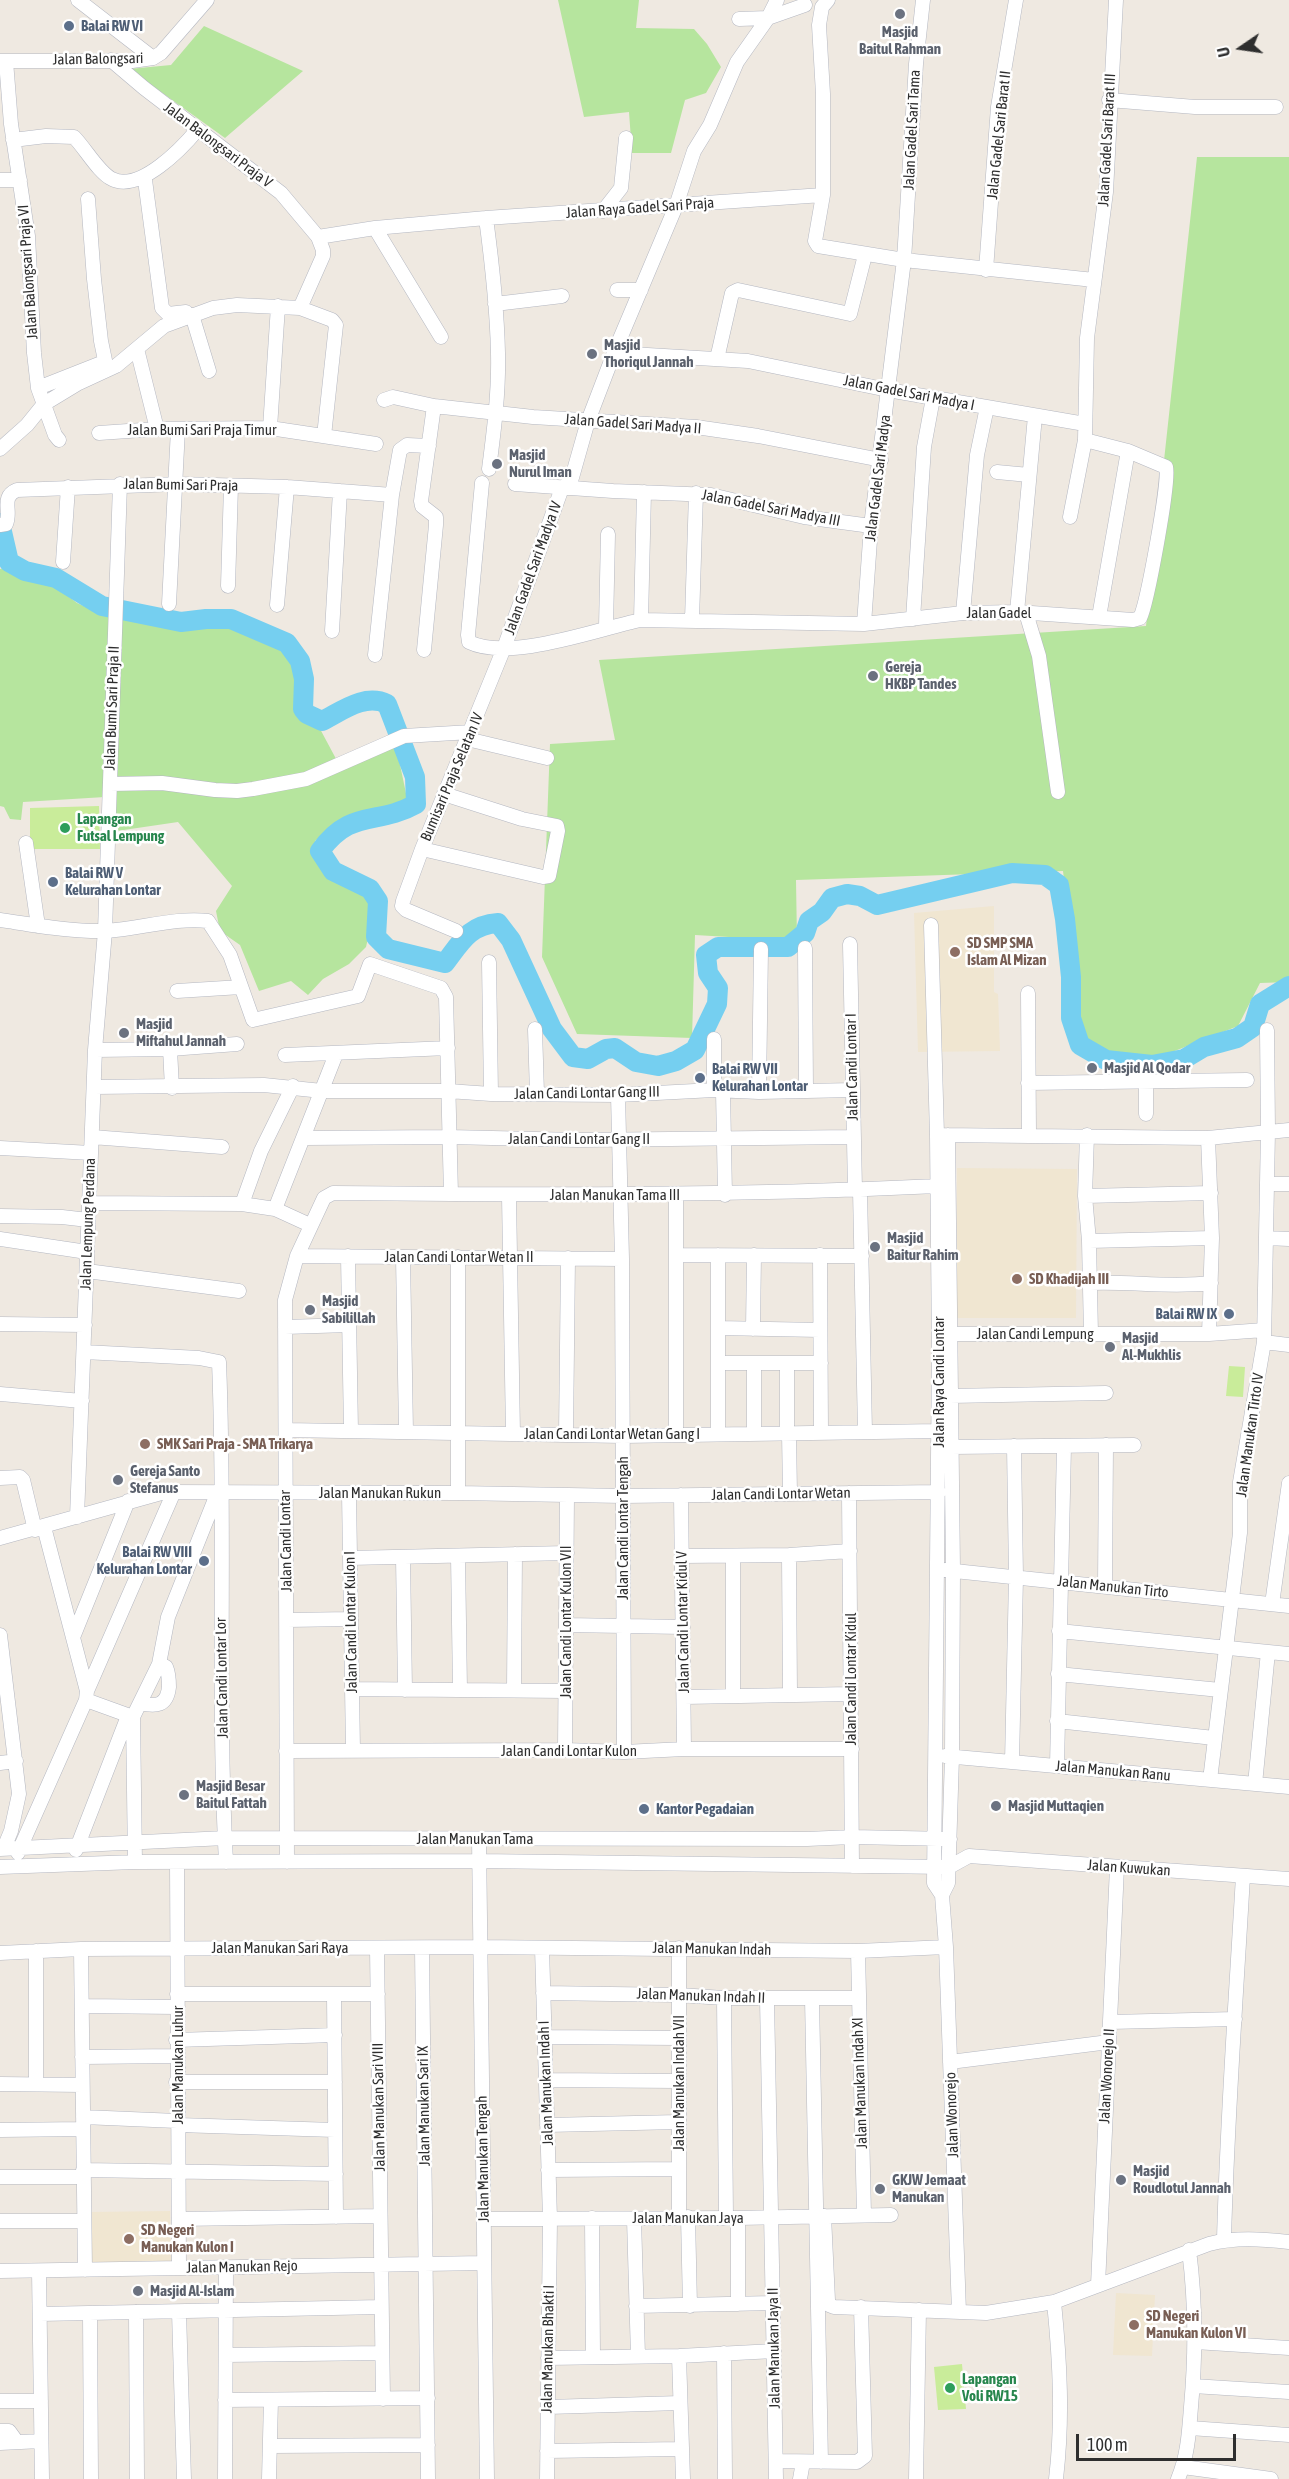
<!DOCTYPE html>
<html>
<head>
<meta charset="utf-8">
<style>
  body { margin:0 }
  #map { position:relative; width:1289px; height:2479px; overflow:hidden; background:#efe9e1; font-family:"Asap Condensed",sans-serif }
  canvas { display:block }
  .north { position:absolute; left:1211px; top:18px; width:60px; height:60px; -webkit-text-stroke:4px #fff; paint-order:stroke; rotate:257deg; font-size:16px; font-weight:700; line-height:24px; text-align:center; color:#2e2e2e }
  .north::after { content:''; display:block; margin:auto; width:21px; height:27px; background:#2e2e2e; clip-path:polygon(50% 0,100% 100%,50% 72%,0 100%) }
  .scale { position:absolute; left:1076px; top:2434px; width:160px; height:27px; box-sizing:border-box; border:3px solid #2e2e2e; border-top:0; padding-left:8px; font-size:18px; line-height:21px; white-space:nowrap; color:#2e2e2e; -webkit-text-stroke:4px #fff; paint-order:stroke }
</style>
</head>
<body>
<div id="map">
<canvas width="1289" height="2479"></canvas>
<div class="north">U</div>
<div class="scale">100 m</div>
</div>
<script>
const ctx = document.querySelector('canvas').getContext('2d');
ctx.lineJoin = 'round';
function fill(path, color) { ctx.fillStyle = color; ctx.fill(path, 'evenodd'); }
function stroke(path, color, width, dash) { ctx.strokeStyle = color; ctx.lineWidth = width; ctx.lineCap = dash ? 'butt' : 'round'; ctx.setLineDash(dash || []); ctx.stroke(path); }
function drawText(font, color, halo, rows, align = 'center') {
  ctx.font = font + ' "Asap Condensed",sans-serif'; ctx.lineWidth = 5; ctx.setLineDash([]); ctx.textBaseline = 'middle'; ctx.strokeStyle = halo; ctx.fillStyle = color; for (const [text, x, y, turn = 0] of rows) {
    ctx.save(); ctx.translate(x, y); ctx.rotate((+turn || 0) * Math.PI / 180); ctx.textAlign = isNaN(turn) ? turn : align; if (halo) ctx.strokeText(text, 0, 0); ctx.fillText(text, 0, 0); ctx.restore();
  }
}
fill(new Path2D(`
  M994,906V992L998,994L1000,1051L918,1052L914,913Z
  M957,1168L1077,1169L1076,1318H957Z
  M170,2211L171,2266L88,2267L87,2212Z
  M1116,2293L1155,2295L1152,2356L1113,2355Z`), '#f0e6d1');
fill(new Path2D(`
  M558,0H639L636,28L694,29L707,44L721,67L706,93L685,100L671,153H632L629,112L584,117Z
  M204,26L303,71L225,138L129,69L171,65Z
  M1197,157H1289V982L1260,983L1238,1026L1124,1071L1083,1038L1063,871L796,880L797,941L695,935L692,1038L577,1034L542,957L550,744L615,740L599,660L1146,626Z
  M6,568L51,583L77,603L108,617L177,627L229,625L243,628L284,647L297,674V703L301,717L319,727L342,770L395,741L407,798C393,813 383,807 364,812C346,817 330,830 315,841C314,872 344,885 370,894L375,908L366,947L349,964L323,979L308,995L291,981L259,991L240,945L220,931L216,911L232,886L178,822L110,832L105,797L23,802L21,820L10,819L4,807L0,806V569Z`), '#b6e59e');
fill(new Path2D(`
  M99,806L100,849H30V808Z
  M1229,1366L1245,1367L1243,1397L1226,1396Z
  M962,2364L966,2409L938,2410L934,2367Z`), '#c9ec9a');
stroke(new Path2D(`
  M0,523L9,562L25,571L56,578L102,606L181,622L206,619H231L287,643L300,661L304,679L303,709L307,714L322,721C342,711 365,693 387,704L415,777L416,804C377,826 351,808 320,851L333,871L370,889L378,901L376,937L388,949L445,963C461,942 469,925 498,923L511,940L552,1029L573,1057L588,1059L606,1049L615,1048L636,1062L658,1066L676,1061L695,1050L717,1004L718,988L708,973L706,955L718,947H788L805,933L809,921L822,912L832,898L847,894L860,896L877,905L1012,873L1045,875L1059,885L1065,919L1071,977V1018L1080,1045L1106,1060L1152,1065L1184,1059L1204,1047L1237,1038L1253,1027L1260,1004L1289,986`), '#75cff0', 20);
const minor = new Path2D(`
  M78,0L153,58
  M828,0L822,7L819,25L823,94V195L815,241L818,246L904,260L1094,280
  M739,19L768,18L805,5
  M0,61H132L153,58L161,53L207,0
  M6,61L11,124L28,236L34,353L38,388L55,435L59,440
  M1109,100L1195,107H1276
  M13,140L46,136L74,137C85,148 99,173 112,179C140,193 183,147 198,129
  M0,180H20
  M145,180L162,308L168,314L186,312
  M88,199L94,279L101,341L107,370
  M603,211L621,188L626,138
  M486,218C492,263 497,308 498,353C499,392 494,430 489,469
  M375,228L441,337
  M318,237L375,228L486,218L823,195
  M986,270L998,107L1016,0
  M617,290H641
  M495,304L562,296
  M300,308L332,320L336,325L324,436
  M192,315L209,371
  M137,349L157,429
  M614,353L748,361L888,390L1085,424
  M717,359L732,293L738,290L850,314L865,255
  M38,388L104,362
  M384,400L393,397L434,406L533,417L696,427L758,436L881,460
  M270,428L278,306
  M99,433L157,429L270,428L376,444
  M0,449L27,425L44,404L77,384L116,366L164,326L213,308L237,305L300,308L323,256V250L318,237L281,193L144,88L111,60
  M997,472L1029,475
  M482,483L468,635L469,642C510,662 597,629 641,620L864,624L963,613L1017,612L1133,620L1140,618C1147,604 1170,481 1166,467L1128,451L1085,440L1087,338L1106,192L1116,0
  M515,484L613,491L711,495L804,517L871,526
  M1070,517L1085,440
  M0,525L6,524C12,511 0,497 17,490L177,484L287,487L392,495
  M63,562L68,487
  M228,586L231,486
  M169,604L178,429
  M277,605L287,487
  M1017,612L1035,416
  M963,613L977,455L987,407
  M1026,613L1039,656L1058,792
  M1099,617L1128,451
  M913,619L924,447L933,398
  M641,620L644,492
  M692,620L696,493
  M864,624L871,526L904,260L916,64L923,0
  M606,627L608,534
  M332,631L340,491
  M424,650L436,525V517L422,506L421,501L434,406
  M375,655L392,495L400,450L407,445L429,446
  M467,739L547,758
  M110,784L162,783L215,790L237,791L253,789L306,779L404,736L471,732
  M26,843L38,926
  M422,849L543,877L549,876L558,831L557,826L522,819L444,794
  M0,920C34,925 72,932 106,931C140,929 175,917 208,921L230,955L253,1020L358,996L370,964L441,988L446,997L451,1194
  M931,925L937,1135L939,1351L934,1883L942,1895L946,1947L959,2312
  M456,931L406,910L402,906L403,901L422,849L504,648L562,488L571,481L588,421L614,353L676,206L694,151L710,125L737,62L768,18L777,0
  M850,944L855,1190
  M805,948L806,1091
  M489,962L491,1094
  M177,991L241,987
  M1028,993L1029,1134
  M535,1029L537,1094
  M170,1049L172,1088
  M95,1050L170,1049L237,1044
  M285,1055L448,1048
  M1146,1081V1114
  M1028,1083L1247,1080
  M94,1087L264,1085L322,1091H448L491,1094L618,1095L714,1090L759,1092L853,1090
  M714,1090V1039
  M723,1091L725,1195
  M759,1092L761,949
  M618,1095L622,1259L624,1752
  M941,1135L1208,1138L1289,1130
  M1087,1135L1085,1196L1089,1241L1091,1334
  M92,1137L222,1147
  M304,1138L449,1137L578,1140L854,1137
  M1208,1138L1212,1238L1209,1334
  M0,1148L91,1153
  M1267,1184H1289
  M860,1190L865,1432
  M676,1195V1435
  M509,1196L513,1434
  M1085,1196L1211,1193
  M89,1203L242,1204L275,1209L310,1225
  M242,1204L261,1151L293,1086
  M275,1209L336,1054
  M0,1216L62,1217L88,1220
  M1266,1238L1289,1239
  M0,1239L87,1252
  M1089,1241L1212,1238
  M676,1255L862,1256
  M820,1255L821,1433
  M297,1256L622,1259
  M348,1256L351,1431
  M403,1257L406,1432
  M458,1257V1493
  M87,1271L239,1291
  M1089,1283C1130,1281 1170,1288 1211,1283
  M0,1324L85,1325
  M285,1327L349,1325
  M718,1328L820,1330
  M753,1329L754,1255
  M951,1334H1209L1264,1330
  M1264,1342L1289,1345
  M84,1352L199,1358L219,1362C226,1529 217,1695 226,1862
  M718,1363H821
  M787,1363V1433
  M0,1394L82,1401
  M950,1396L1106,1393
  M286,1430L623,1436L938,1431
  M789,1433L790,1494
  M718,1434V1255
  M754,1434V1363
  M566,1435L568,1258
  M951,1447L1134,1445
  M0,1478L20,1477L23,1480L35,1530
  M349,1493L353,1751
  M849,1493L852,1866
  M681,1495L684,1749
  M77,1517L95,1050L105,931L120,484
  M0,1538L165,1492L458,1493L623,1496L939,1492
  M789,1555L790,1695
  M458,1556L460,1690
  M682,1556L789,1555L850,1551
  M733,1556V1696
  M403,1557L405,1690
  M350,1558L567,1553
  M945,1570L1289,1606
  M1105,1586L1106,1445
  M1272,1604L1289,1483
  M287,1620L351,1619
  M566,1625L683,1627
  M1059,1631L1289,1654
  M0,1635L19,1794L11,1831L4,1848
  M74,1635L128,1501
  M159,1664L168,1617L217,1494
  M1058,1674L1220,1690
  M352,1689L566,1691
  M514,1690L515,1554
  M87,1691L173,1494
  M684,1697L851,1694
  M86,1700L133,1717
  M1057,1721L1214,1738
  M565,1750L567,1495
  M286,1751L565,1750L624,1752L684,1749H852
  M945,1756L1289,1787
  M1012,1762L1016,1577L1014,1446
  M0,1763L16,1761
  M1057,1766L1064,1446
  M1210,1780L1240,1533V1482L1264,1342L1268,1131L1267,1030
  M1255,1784L1268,1652
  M479,1839L487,2479
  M0,1849L225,1838L807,1839L852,1837L950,1839
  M76,1850L128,1716
  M18,1853L86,1700L87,1691L44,1527
  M135,1862L133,1717L159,1664L166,1667C169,1674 169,1680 169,1687C167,1706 156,1707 140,1703
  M177,1862L179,2268
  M287,1862L285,1300L297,1256L324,1198L333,1193C534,1195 735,1196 937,1186
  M0,1867L135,1862L478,1861L949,1867
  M949,1867L969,1856L1289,1879
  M942,1895L948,1883L952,1757L953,1570L948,1135
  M377,1948L383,2399
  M422,1948L428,2479
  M542,1948L550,2219L547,2479
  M81,1949L85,2270
  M36,1951V2083
  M858,1951L864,2215
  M0,1953L81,1949L479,1947L858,1951L946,1947
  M543,1993L679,1995L724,1998H858
  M177,1994H378
  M334,1995L336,2217
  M724,1998L726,2218
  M812,1998L821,2462
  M767,1999L776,2479
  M82,2006L178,2007
  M1110,2022L1235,2019
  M545,2037L679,2038
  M176,2040L335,2035
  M82,2057L176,2056
  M950,2062L1109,2042
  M546,2080L679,2081
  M176,2082H335
  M0,2084L82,2085
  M83,2117L177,2121
  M178,2125L335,2130
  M547,2125L679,2122
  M0,2130L83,2129
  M83,2170L336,2174
  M548,2170L679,2169
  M0,2177H83
  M824,2216L828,2300L829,2305L834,2307L986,2313L1054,2302L1209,2244C1235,2237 1262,2239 1289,2242
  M679,2217V1948
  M688,2217L690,2306
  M592,2218L593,2356
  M179,2219L380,2216
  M484,2219L738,2218L891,2215
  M634,2219L638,2356
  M0,2221H84
  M1224,2240C1227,2119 1236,1998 1243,1876
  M0,2271L484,2263
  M39,2271L42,2479
  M1098,2285L1117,1867
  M1054,2302C1060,2362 1063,2419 1056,2479
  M738,2304V2218
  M636,2306L773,2303
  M136,2312L137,2479
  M179,2312L184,2479
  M90,2313L91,2479
  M40,2314L381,2307
  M1195,2342L1289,2348
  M724,2353L725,2479
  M226,2355L381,2353
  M679,2356L683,2479
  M548,2358L679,2356L774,2351
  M1193,2386L1289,2392
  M225,2400L428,2398
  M0,2401H41
  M548,2407L680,2403
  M1190,2428L1289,2435
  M0,2431H9L17,2442
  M0,2443L41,2441
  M270,2446L428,2445
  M547,2451L681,2449
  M776,2461L857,2462L865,2456L861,2307
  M1183,2467L1271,2479
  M225,2479L226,2268
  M269,2479L271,2400
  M800,2479L803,2462
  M916,2479L919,2310
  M1178,2479C1188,2455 1189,2432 1191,2407C1196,2352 1196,2304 1189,2250`);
stroke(minor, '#b4b7c1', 15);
stroke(minor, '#fff', 14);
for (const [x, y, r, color] of [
  [900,14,6,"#6b7280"],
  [69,26,6,"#5c6f8a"],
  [592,354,6,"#6b7280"],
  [497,464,6,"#6b7280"],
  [873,676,6,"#6b7280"],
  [65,828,6,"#2e9e5b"],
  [53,882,6,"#5c6f8a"],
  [955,952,6,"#8d6e63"],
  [124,1033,6,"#6b7280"],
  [1092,1068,6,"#6b7280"],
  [700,1078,6,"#5c6f8a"],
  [875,1247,6,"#6b7280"],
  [1017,1279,6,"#8d6e63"],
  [310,1310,6,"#6b7280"],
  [1229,1314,6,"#5c6f8a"],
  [1110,1347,6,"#6b7280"],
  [145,1444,6,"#8d6e63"],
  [118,1480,6,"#6b7280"],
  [204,1561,6,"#5c6f8a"],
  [184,1795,6,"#6b7280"],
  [996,1806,6,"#6b7280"],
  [644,1809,6,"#5c6f8a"],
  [1121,2180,6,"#6b7280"],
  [880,2189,6,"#6b7280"],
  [129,2239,6,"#8d6e63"],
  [138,2291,6,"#6b7280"],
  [1134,2325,6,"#8d6e63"],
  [950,2388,6,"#2e9e5b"]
]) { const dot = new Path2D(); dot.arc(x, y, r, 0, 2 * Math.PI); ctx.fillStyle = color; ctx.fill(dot); stroke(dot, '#fff', 2); }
drawText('bold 15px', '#4e5e75', '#fff', [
  ["Balai RW VI",81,26],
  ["Balai RW V",65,873],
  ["Kelurahan Lontar",65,890],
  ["Balai RW VII",712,1069],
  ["Kelurahan Lontar",712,1086],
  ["Balai RW IX",1217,1314,"right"],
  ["Balai RW VIII",192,1552,"right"],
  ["Kelurahan Lontar",192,1569,"right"],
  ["Kantor Pegadaian",656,1809]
], 'left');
drawText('bold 15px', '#5b616d', '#fff', [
  ["Masjid",900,32,"center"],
  ["Baitul Rahman",900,49,"center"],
  ["Masjid",604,345],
  ["Thoriqul Jannah",604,362],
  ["Masjid",509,455],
  ["Nurul Iman",509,472],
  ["Gereja",885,667],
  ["HKBP Tandes",885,684],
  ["Masjid",136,1024],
  ["Miftahul Jannah",136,1041],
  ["Masjid Al Qodar",1104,1068],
  ["Masjid",887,1238],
  ["Baitur Rahim",887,1255],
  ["Masjid",322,1301],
  ["Sabilillah",322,1318],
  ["Masjid",1122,1338],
  ["Al-Mukhlis",1122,1355],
  ["Gereja Santo",130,1471],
  ["Stefanus",130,1488],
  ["Masjid Besar",196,1786],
  ["Baitul Fattah",196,1803],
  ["Masjid Muttaqien",1008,1806],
  ["Masjid",1133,2171],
  ["Roudlotul Jannah",1133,2188],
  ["GKJW Jemaat",892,2180],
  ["Manukan",892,2197],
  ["Masjid Al-Islam",150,2291]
], 'left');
drawText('15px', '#2e2e2e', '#fff', [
  ["Jalan Balongsari",98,59,-1],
  ["Jalan Gadel Sari Tama",912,130,-87],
  ["Jalan Gadel Sari Barat II",999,135,-84],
  ["Jalan Gadel Sari Barat III",1107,140,-87],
  ["Jalan Balongsari Praja V",218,145,37],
  ["Jalan Raya Gadel Sari Praja",640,208,-4],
  ["Jalan Balongsari Praja VI",28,272,-94],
  ["Jalan Gadel Sari Madya I",909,393,11],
  ["Jalan Gadel Sari Madya II",633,424,4],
  ["Jalan Bumi Sari Praja Timur",202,430],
  ["Jalan Gadel Sari Madya",878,478,-83],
  ["Jalan Bumi Sari Praja",181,485,1],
  ["Jalan Gadel Sari Madya III",771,508,11],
  ["Jalan Gadel Sari Madya IV",533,568,-70],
  ["Jalan Gadel",999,613],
  ["Jalan Bumi Sari Praja II",112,708,-88],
  ["Bumisari Praja Selatan IV",452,777,-67],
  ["Jalan Candi Lontar I",852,1067,-91],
  ["Jalan Candi Lontar Gang III",587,1093,-1],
  ["Jalan Candi Lontar Gang II",579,1139],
  ["Jalan Manukan Tama III",615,1195],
  ["Jalan Lempung Perdana",88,1224,-88],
  ["Jalan Candi Lontar Wetan II",459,1257],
  ["Jalan Candi Lempung",1035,1334],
  ["Jalan Raya Candi Lontar",939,1382,-90],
  ["Jalan Candi Lontar Wetan Gang I",612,1434],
  ["Jalan Manukan Tirto IV",1250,1435,-82],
  ["Jalan Manukan Rukun",380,1493],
  ["Jalan Candi Lontar Wetan",781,1494,-1],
  ["Jalan Candi Lontar Tengah",623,1528,-90],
  ["Jalan Candi Lontar",286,1541,-91],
  ["Jalan Manukan Tirto",1113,1587,6],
  ["Jalan Candi Lontar Kulon I",351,1622,-91],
  ["Jalan Candi Lontar Kulon VII",566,1622,-90],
  ["Jalan Candi Lontar Kidul V",683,1622,-91],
  ["Jalan Candi Lontar Lor",222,1678,-91],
  ["Jalan Candi Lontar Kidul",851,1679,-90],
  ["Jalan Candi Lontar Kulon",569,1751],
  ["Jalan Manukan Ranu",1113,1771,5],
  ["Jalan Manukan Tama",475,1839],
  ["Jalan Kuwukan",1129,1868,4],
  ["Jalan Manukan Sari Raya",280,1948],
  ["Jalan Manukan Indah",712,1949,1],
  ["Jalan Manukan Indah II",701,1996,2],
  ["Jalan Manukan Luhur",178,2065,-90],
  ["Jalan Wonorejo II",1107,2076,-87],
  ["Jalan Manukan Indah I",546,2083,-92],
  ["Jalan Manukan Indah VII",679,2083,-90],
  ["Jalan Manukan Indah XI",860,2083,-92],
  ["Jalan Manukan Sari IX",424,2106,-91],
  ["Jalan Manukan Sari VIII",379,2107,-91],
  ["Jalan Wonorejo",952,2115,-92],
  ["Jalan Manukan Tengah",483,2159,-91],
  ["Jalan Manukan Jaya",688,2218],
  ["Jalan Manukan Rejo",242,2267,-1],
  ["Jalan Manukan Jaya II",774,2348,-91],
  ["Jalan Manukan Bhakti I",548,2349,-89]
]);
drawText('bold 15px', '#27864d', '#fff', [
  ["Lapangan",77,819],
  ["Futsal Lempung",77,836],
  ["Lapangan",962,2379],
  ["Voli RW15",962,2396]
], 'left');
drawText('bold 15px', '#785e54', '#fff', [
  ["SD SMP SMA",967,943],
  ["Islam Al Mizan",967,960],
  ["SD Khadijah III",1029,1279],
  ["SMK Sari Praja - SMA Trikarya",157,1444],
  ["SD Negeri",141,2230],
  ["Manukan Kulon I",141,2247],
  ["SD Negeri",1146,2316],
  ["Manukan Kulon VI",1146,2333]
], 'left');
</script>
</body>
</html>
